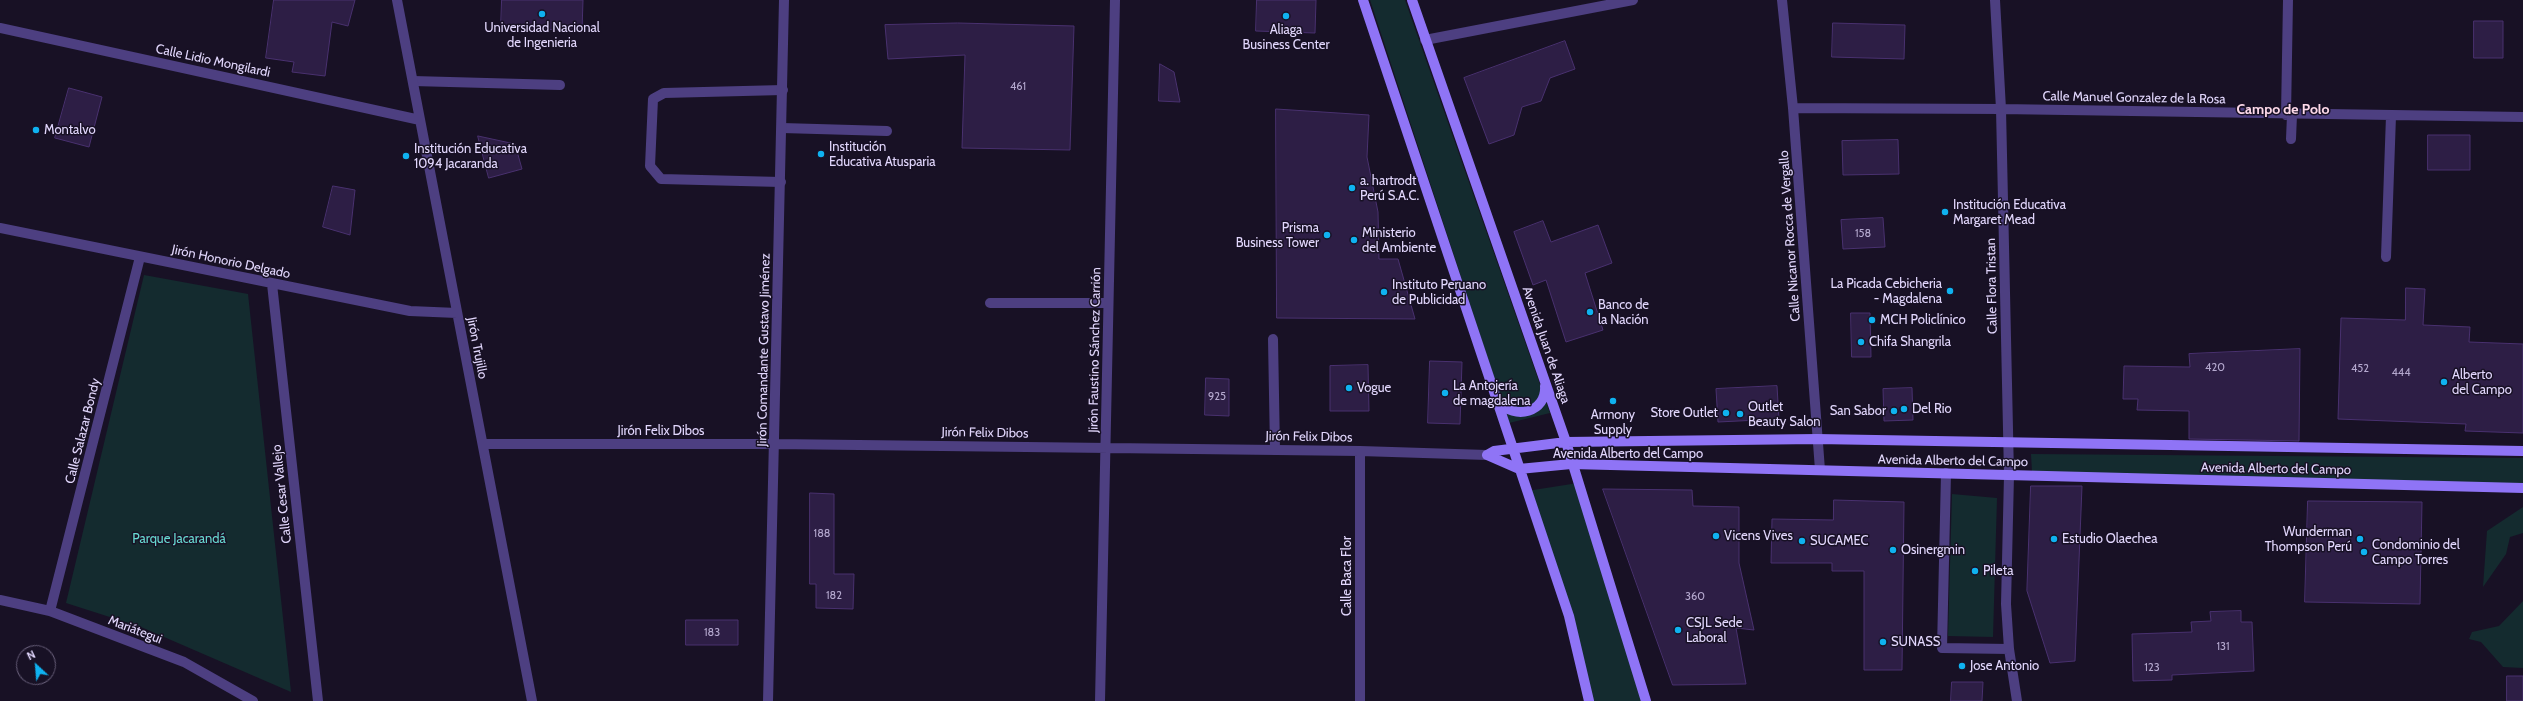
<!DOCTYPE html>
<html>
<head>
<meta charset="utf-8">
<style>
  body { margin:0 }
  #map { position:relative; width:2523px; height:701px; overflow:hidden; background:#181125; font-family:Cabin,sans-serif }
  canvas { display:block }
  .north { position:absolute; left:16px; top:645px; width:40px; height:40px; box-sizing:border-box; background:#181125; border:1px solid #69607b; border-radius:50%; rotate:334deg; font-size:11px; font-weight:700; line-height:16px; text-align:center; color:#e2d7fd }
  .north::after { content:''; display:block; margin:auto; width:14px; height:18px; background:#0fb2f0; clip-path:polygon(50% 0,100% 100%,50% 72%,0 100%) }
</style>
</head>
<body>
<div id="map">
<canvas width="2523" height="701"></canvas>
<div class="north">N</div>
</div>
<script>
const ctx = document.querySelector('canvas').getContext('2d');
ctx.lineJoin = 'round';
function fill(path, color) { ctx.fillStyle = color; ctx.fill(path, 'evenodd'); }
function stroke(path, color, width, dash) { ctx.strokeStyle = color; ctx.lineWidth = width; ctx.lineCap = dash ? 'butt' : 'round'; ctx.setLineDash(dash || []); ctx.stroke(path); }
function drawText(font, color, halo, rows, align = 'center') {
  ctx.font = font + ' Cabin,sans-serif'; ctx.lineWidth = 3; ctx.setLineDash([]); ctx.textBaseline = 'middle'; ctx.strokeStyle = halo; ctx.fillStyle = color; for (const [text, x, y, turn = 0] of rows) {
    ctx.save(); ctx.translate(x, y); ctx.rotate((+turn || 0) * Math.PI / 180); ctx.textAlign = isNaN(turn) ? turn : align; if (halo) ctx.strokeText(text, 0, 0); ctx.fillText(text, 0, 0); ctx.restore();
  }
}
fill(new Path2D(`
  M1370,0H1405L1550,413L1509,423Z
  M144,275L248,294L291,692L141,627L66,603Z
  M2031,454L2523,458V485L2032,472Z
  M1578,483L1646,701H1589L1527,491Z
  M1952,494L1997,498L1993,637L1948,636Z
  M2523,507V533L2510,537L2506,554L2483,587L2487,531Z
  M2523,601V668L2503,667L2481,642L2469,639L2472,632L2499,626Z`), '#142b2f');
const building = new Path2D(`
  M274,0H355L348,26L332,22L325,76L292,72L294,62L266,58Z
  M502,0H583L582,31L501,27Z
  M1257,0H1316L1315,33L1256,31Z
  M2474,21H2503V58H2474Z
  M958,23L1074,26L1070,150L962,148L965,55L888,59L885,25Z
  M1833,23L1905,25L1904,59L1832,57Z
  M1565,41L1575,69L1550,78L1541,101L1522,107L1514,135L1489,144L1464,78Z
  M1160,64L1174,72L1180,102L1159,101Z
  M69,88L102,97L89,147L55,138Z
  M1276,109L1369,115L1367,157L1378,212L1379,259H1398L1415,319L1277,318Z
  M2428,135H2470V170H2428Z
  M478,136L515,144L522,169L489,178Z
  M1898,140L1899,174L1843,175L1842,141Z
  M333,186L355,190L350,235L323,227Z
  M1883,218L1885,247L1843,249L1841,220Z
  M1543,221L1551,242L1598,225L1612,263L1585,273L1603,330L1566,342L1546,280L1533,285L1514,232Z
  M2406,288L2425,289L2423,325L2470,327L2469,342L2523,344V433L2465,431L2466,424L2338,419L2341,318L2405,320Z
  M1851,313H1870L1871,357H1852Z
  M2300,349L2299,441L2189,439V411L2137,410L2138,399H2123L2124,366L2190,367L2189,354Z
  M1430,361L1462,362L1460,424L1428,423Z
  M1368,365L1369,411H1330V366Z
  M1206,378L1229,379V416L1205,415Z
  M1777,386L1779,419L1718,422L1716,389Z
  M1912,388L1913,420L1884,421L1883,389Z
  M2031,486H2082L2075,661L2050,663L2027,591Z
  M1603,489L1692,490L1693,506L1739,507V563L1754,630L1736,628L1746,684L1673,685Z
  M810,493L834,494V574H854L853,609L816,608V584H810Z
  M1834,500L1904,502L1902,670H1864V571H1832V563H1771L1772,519L1833,520Z
  M2308,501L2422,502L2420,604L2305,602Z
  M2241,611V622H2252L2254,671L2172,675V680L2133,681L2132,634L2192,632L2191,622L2211,621L2210,612Z
  M686,620H738V645H686Z
  M2507,676H2523V701H2507Z
  M1952,682H1983L1982,701H1951Z`);
fill(building, '#2d1e45');
stroke(building, '#49316f', 1);
stroke(new Path2D(`
  M413,81L560,85
  M782,128L887,131
  M2291,139L2292,115
  M781,182L661,179L650,166L653,99L664,93L783,90
  M1273,339L1275,450`), '#4d3f81', 10);
stroke(new Path2D(`
  M397,0L532,701
  M1782,0L1793,108L1820,470
  M1995,0L2001,109L2009,475L2006,604L2009,649L2017,701
  M0,28L420,120
  M1425,40L1633,0
  M1793,108L2001,109L2523,117
  M2286,115L2288,0
  M0,228L410,311L457,313
  M2386,257L2391,116
  M272,284L318,701
  M990,303H1108
  M483,444H775L1360,451L1487,455
  M1946,473L1942,648L2009,649
  M0,600L50,611L184,662L253,701
  M50,611L140,257
  M768,701L784,0
  M1100,701L1115,0
  M1360,701V451`), '#4d3f81', 10);
stroke(new Path2D(`
  M1363,0L1569,616L1589,701
  M1412,0L1566,442L1646,701
  M1499,401C1514,421 1547,412 1545,386
  M1487,455L1519,469L1571,464L2523,488
  M1487,455L1494,451L1566,442L1817,439L2523,451`), '#8f74f6', 10);
for (const [x, y, r, color] of [
  [542,14,4,"#0fb2f0"],
  [1286,16,4,"#0fb2f0"],
  [36,130,4,"#0fb2f0"],
  [821,154,4,"#0fb2f0"],
  [406,156,4,"#0fb2f0"],
  [1352,188,4,"#0fb2f0"],
  [1945,212,4,"#0fb2f0"],
  [1327,235,4,"#0fb2f0"],
  [1354,240,4,"#0fb2f0"],
  [1950,291,4,"#0fb2f0"],
  [1384,292,4,"#0fb2f0"],
  [1590,312,4,"#0fb2f0"],
  [1872,320,4,"#0fb2f0"],
  [1861,342,4,"#0fb2f0"],
  [2444,382,4,"#0fb2f0"],
  [1349,388,4,"#0fb2f0"],
  [1445,393,4,"#0fb2f0"],
  [1613,401,4,"#0fb2f0"],
  [1904,409,4,"#0fb2f0"],
  [1894,411,4,"#0fb2f0"],
  [1726,413,4,"#0fb2f0"],
  [1740,414,4,"#0fb2f0"],
  [1716,536,4,"#0fb2f0"],
  [2054,539,4,"#0fb2f0"],
  [2360,539,4,"#0fb2f0"],
  [1802,541,4,"#0fb2f0"],
  [1893,550,4,"#0fb2f0"],
  [2364,552,4,"#0fb2f0"],
  [1975,571,4,"#0fb2f0"],
  [1678,630,4,"#0fb2f0"],
  [1883,642,4,"#0fb2f0"],
  [1962,666,4,"#0fb2f0"]
]) { const dot = new Path2D(); dot.arc(x, y, r, 0, 2 * Math.PI); ctx.fillStyle = color; ctx.fill(dot); stroke(dot, '#181125', 1.5); }
drawText('11px', '#b5a9cf', null, [
  ["461",1018,87],
  ["158",1863,234],
  ["420",2215,368],
  ["452",2360,369],
  ["444",2401,373],
  ["925",1217,397],
  ["188",822,534],
  ["182",834,596],
  ["360",1695,597],
  ["183",712,633],
  ["131",2223,647],
  ["123",2152,668]
]);
drawText('13px', '#e2d7fd', '#181125', [
  ["Universidad Nacional",542,28,"center"],
  ["de Ingenieria",542,43,"center"],
  ["Aliaga",1286,30,"center"],
  ["Business Center",1286,45,"center"],
  ["Montalvo",44,130],
  ["Institución",829,147],
  ["Educativa Atusparia",829,162],
  ["Institución Educativa",414,149],
  ["1094 Jacaranda",414,164],
  ["a. hartrodt",1360,181],
  ["Perú S.A.C.",1360,196],
  ["Institución Educativa",1953,205],
  ["Margaret Mead",1953,220],
  ["Prisma",1319,228,"right"],
  ["Business Tower",1319,243,"right"],
  ["Ministerio",1362,233],
  ["del Ambiente",1362,248],
  ["La Picada Cebicheria",1942,284,"right"],
  ["- Magdalena",1942,299,"right"],
  ["Instituto Peruano",1392,285],
  ["de Publicidad",1392,300],
  ["Banco de",1598,305],
  ["la Nación",1598,320],
  ["MCH Policlínico",1880,320],
  ["Chifa Shangrila",1869,342],
  ["Alberto",2452,375],
  ["del Campo",2452,390],
  ["La Antojería",1453,386],
  ["de magdalena",1453,401],
  ["Vogue",1357,388],
  ["Outlet",1748,407],
  ["Beauty Salon",1748,422],
  ["Del Rio",1912,409],
  ["San Sabor",1886,411,"right"],
  ["Store Outlet",1718,413,"right"],
  ["Armony",1613,415,"center"],
  ["Supply",1613,430,"center"],
  ["Wunderman",2352,532,"right"],
  ["Thompson Perú",2352,547,"right"],
  ["Vicens Vives",1724,536],
  ["Estudio Olaechea",2062,539],
  ["SUCAMEC",1810,541],
  ["Condominio del",2372,545],
  ["Campo Torres",2372,560],
  ["Osinergmin",1901,550],
  ["Pileta",1983,571],
  ["CSJL Sede",1686,623],
  ["Laboral",1686,638],
  ["SUNASS",1891,642],
  ["Jose Antonio",1970,666]
], 'left');
drawText('13px', '#e2d7fd', '#181125', [
  ["Calle Lidio Mongilardi",213,61,12],
  ["Calle Manuel Gonzalez de la Rosa",2134,98,1],
  ["Calle Nicanor Rocca de Vergallo",1790,236,-94],
  ["Jirón Honorio Delgado",231,262,12],
  ["Calle Flora Tristan",1992,286,-91],
  ["Avenida Juan de Aliaga",1546,345,71],
  ["Jirón Trujillo",477,348,79],
  ["Jirón Comandante Gustavo Jiménez",764,350,-89],
  ["Jirón Faustino Sánchez Carrión",1095,350,-89],
  ["Calle Salazar Bondy",83,431,-76],
  ["Jirón Felix Dibos",661,431],
  ["Jirón Felix Dibos",985,433,1],
  ["Jirón Felix Dibos",1309,437,1],
  ["Avenida Alberto del Campo",1628,454],
  ["Avenida Alberto del Campo",1953,461,1],
  ["Avenida Alberto del Campo",2276,469,1],
  ["Calle Cesar Vallejo",282,494,-96],
  ["Calle Baca Flor",1347,576,-90],
  ["Mariátegui",135,630,21]
]);
drawText('13px', '#67d9d1', '#181125', [
  ["Parque Jacarandá",179,539]
]);
drawText('bold 14px', '#fdd9e9', '#181125', [
  ["Campo de Polo",2283,110]
]);
</script>
</body>
</html>
